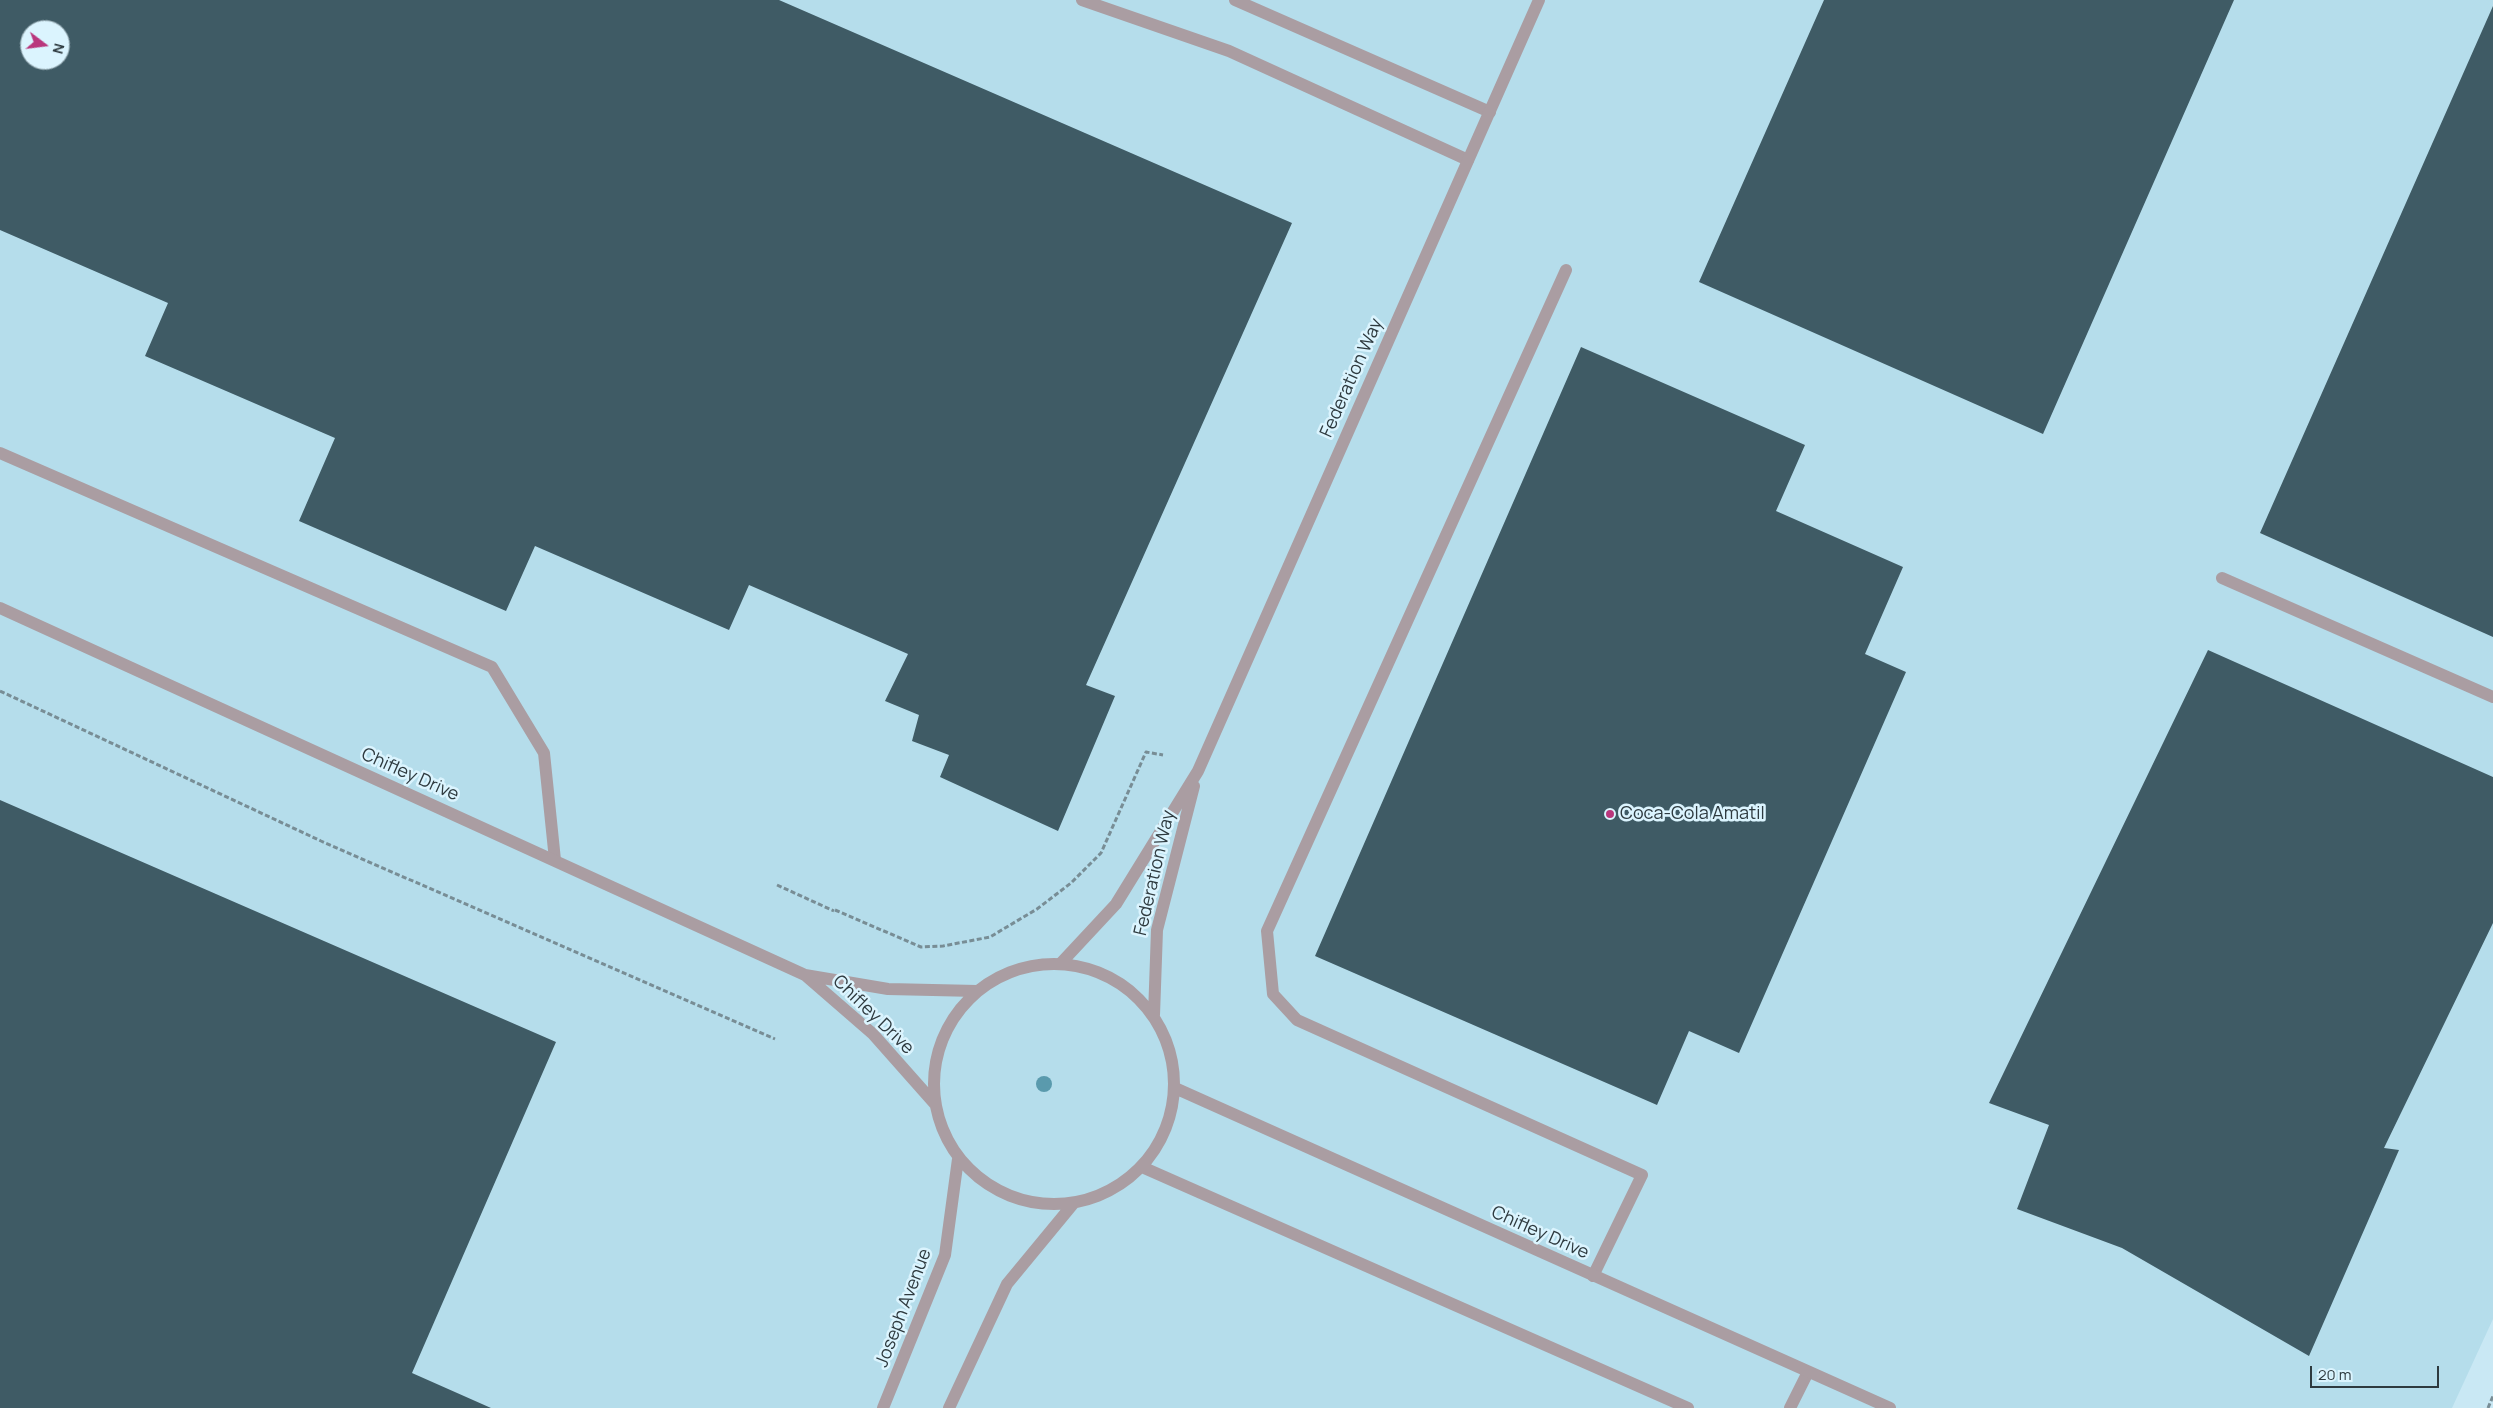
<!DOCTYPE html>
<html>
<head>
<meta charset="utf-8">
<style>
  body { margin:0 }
  #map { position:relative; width:2493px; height:1408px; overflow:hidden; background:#c9e8f4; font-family:Manrope,sans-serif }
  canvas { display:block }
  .north { position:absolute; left:20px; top:20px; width:50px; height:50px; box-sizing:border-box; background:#dbf4fe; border:1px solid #96aab2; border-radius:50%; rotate:105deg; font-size:14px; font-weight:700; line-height:20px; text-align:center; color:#2e3a3f }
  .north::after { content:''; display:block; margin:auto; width:18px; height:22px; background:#b9367c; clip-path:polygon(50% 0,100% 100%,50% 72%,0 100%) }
  .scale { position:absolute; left:2310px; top:1366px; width:129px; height:22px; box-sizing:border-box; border:2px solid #2e3a3f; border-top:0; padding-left:6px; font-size:15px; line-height:18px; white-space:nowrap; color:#2e3a3f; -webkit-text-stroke:4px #dbf4fe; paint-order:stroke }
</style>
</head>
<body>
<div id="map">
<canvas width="2493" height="1408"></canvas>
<div class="north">N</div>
<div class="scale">20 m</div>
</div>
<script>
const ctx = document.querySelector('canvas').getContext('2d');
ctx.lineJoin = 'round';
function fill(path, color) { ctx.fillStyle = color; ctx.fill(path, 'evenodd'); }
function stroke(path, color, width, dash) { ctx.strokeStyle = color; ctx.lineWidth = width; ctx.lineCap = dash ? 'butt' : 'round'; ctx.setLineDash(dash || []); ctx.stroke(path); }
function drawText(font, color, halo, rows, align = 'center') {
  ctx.font = font + ' Manrope,sans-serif'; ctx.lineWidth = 5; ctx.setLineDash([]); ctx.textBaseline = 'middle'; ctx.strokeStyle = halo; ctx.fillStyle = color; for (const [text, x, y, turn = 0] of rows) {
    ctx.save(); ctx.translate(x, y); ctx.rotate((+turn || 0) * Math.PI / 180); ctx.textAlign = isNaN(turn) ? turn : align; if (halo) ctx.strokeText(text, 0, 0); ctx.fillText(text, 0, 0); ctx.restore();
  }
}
fill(new Path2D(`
  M0,0H2493V1319L2452,1408H0ZM30,30H60V60H30Z`), '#b5ddeb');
fill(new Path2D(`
  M0,0H779L1292,223L1086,685L1115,696L1058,831L940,777L949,755L912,741L919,715L885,701L908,654L749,585L729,630L535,546L506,611L299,521L335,438L145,356L168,303L0,230ZM30,30H60V60H30Z
  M1824,0H2234L2043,434L1699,282Z
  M2493,6V637L2260,533Z
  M1581,347L1805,445L1776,511L1903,567L1865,654L1906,672L1739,1053L1689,1031L1657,1105L1315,956Z
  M2208,650L2493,777V923L2384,1148L2399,1150L2309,1356L2122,1248L2017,1209L2049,1125L1989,1103Z
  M0,800L556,1042L412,1373L491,1408H0Z`), '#3f5b65');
stroke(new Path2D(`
  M0,691L321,841L775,1039
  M777,885L834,911
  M835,910L921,947L943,946L990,937L1037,909L1071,883L1101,853L1146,752L1163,755
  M2488,1408L2493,1396`), '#788d95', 3, [5, 2.5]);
stroke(new Path2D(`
  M1082,0L1229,51L1468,160
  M1235,0L1490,112
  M1566,270L1267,931L1273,994L1297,1020L1642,1175L1593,1276
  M0,453L492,667L544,753L555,860
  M2222,578L2493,697
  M1790,1408L1808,1372`), '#aa9da2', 12);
stroke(new Path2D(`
  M0,608L805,975L888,989L977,991
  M1061,963L1116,904L1198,771L1539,0
  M934 1084a120 120 0 1 1 240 0a120 120 0 1 1-240 0Z
  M805,975L873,1034L935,1104
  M1154,1015L1157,930L1194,786
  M1175,1088L1890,1408
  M1142,1167L1688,1408
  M883,1408L945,1255L958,1159
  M949,1408L1007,1284L1073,1204`), '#aa9da2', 12);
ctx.fillStyle = '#5a9aad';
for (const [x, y] of [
  [1044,1084]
]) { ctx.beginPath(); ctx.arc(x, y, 8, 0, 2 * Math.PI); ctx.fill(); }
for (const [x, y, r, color] of [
  [1610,814,5,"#b9367c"]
]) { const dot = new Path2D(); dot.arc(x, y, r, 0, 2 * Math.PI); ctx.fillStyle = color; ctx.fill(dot); stroke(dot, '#dbf4fe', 2); }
drawText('18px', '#2e3a3f', '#dbf4fe', [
  ["Federation Way",1352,378,-66],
  ["Chifley Drive",410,775,24],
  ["Federation Way",1155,873,-77],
  ["Chifley Drive",873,1015,44],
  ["Chifley Drive",1540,1233,24],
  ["Joseph Avenue",904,1308,-69]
]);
drawText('18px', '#2e3a3f', '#dbf4fe', [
  ["Coca-Cola Amatil",1620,814]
], 'left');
</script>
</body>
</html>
